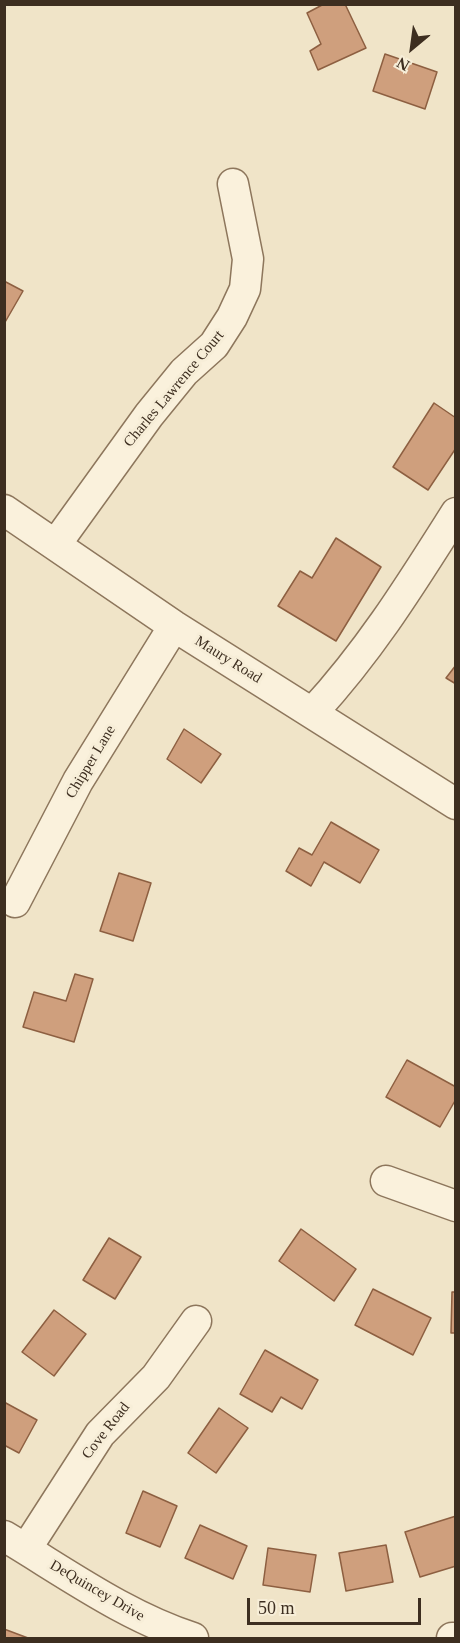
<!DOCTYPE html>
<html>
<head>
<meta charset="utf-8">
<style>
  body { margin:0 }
  #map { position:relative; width:460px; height:1643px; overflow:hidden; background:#f0e4c8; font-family:Georgia,serif }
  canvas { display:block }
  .frame { position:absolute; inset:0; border:6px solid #3d2e20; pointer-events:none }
  .north { position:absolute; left:382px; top:18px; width:60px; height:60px; -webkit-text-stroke:4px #f7eed8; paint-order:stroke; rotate:209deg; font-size:16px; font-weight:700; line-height:24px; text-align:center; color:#3d2e20 }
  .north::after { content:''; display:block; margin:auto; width:21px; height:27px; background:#3d2e20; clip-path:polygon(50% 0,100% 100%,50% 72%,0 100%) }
  .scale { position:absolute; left:247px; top:1598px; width:174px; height:27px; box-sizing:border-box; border:3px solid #3d2e20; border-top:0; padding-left:8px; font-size:18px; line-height:21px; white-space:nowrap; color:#3d2e20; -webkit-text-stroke:4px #f7eed8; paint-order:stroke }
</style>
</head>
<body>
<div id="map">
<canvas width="460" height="1643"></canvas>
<div class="frame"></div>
<div class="north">N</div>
<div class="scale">50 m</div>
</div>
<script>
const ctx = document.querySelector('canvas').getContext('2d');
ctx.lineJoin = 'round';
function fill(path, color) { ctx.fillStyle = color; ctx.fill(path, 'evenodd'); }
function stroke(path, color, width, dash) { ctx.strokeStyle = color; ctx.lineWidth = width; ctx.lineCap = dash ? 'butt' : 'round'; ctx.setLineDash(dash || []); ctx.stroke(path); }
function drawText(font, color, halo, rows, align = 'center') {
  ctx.font = font + ' Georgia,serif'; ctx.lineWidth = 6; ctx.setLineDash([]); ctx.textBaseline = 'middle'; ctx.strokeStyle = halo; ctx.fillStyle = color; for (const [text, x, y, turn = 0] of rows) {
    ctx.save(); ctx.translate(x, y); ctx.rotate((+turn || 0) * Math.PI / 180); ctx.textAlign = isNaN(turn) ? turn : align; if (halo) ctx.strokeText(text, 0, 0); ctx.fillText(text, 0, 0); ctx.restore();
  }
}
const building = new Path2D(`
  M324,4H345L366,48L318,70L310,51L321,44L307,13Z
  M385,54L437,72L425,109L373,91Z
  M4,281L23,291L4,324Z
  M434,403L456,418V448L428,490L393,467Z
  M336,538L381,567L336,641L278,606L300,571L312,578Z
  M456,665V684L446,678Z
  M184,729L221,754L201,783L167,759Z
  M331,822L379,850L360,883L324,862L311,886L286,871L299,848L312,855Z
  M119,873L151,883L133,941L100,931Z
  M75,974L93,979L74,1042L23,1027L34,992L66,1001Z
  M407,1060L456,1087V1099L440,1127L386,1097Z
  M301,1229L356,1269L334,1301L279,1261Z
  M109,1238L141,1257L115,1299L83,1280Z
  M373,1289L431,1318L413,1355L355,1325Z
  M452,1292H456V1333H451Z
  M54,1310L86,1334L54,1376L22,1352Z
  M265,1350L318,1380L302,1409L281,1397L272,1412L240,1394Z
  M4,1402L37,1420L19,1453L4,1445Z
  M219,1408L248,1428L216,1473L188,1453Z
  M143,1491L177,1506L160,1547L126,1533Z
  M456,1516V1566L420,1577L405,1532Z
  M200,1525L247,1546L233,1579L185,1558Z
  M386,1545L393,1582L346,1591L339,1553Z
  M268,1548L316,1555L310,1592L263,1585Z
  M4,1629L28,1638H4Z`);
fill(building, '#cf9f7d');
stroke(building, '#8d5f41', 1.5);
const minor = new Path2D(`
  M4,510L174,626L456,804
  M56,544L149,415L184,372L214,345L232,317L245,289L248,259L233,184
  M313,712C371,649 411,584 456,513
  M15,902L78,781L174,626
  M386,1181L456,1206
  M4,1536C66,1573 125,1616 193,1638
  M26,1549L100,1434L156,1377L196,1321
  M452,1638H456`);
stroke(minor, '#8d765c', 33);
stroke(minor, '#faf1dc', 30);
drawText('15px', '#3d2e20', '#f7eed8', [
  ["Charles Lawrence Court",174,389,-50],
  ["Maury Road",228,660,32],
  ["Chipper Lane",91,762,-59],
  ["Cove Road",106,1431,-52],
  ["DeQuincey Drive",97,1591,30]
]);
</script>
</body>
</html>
